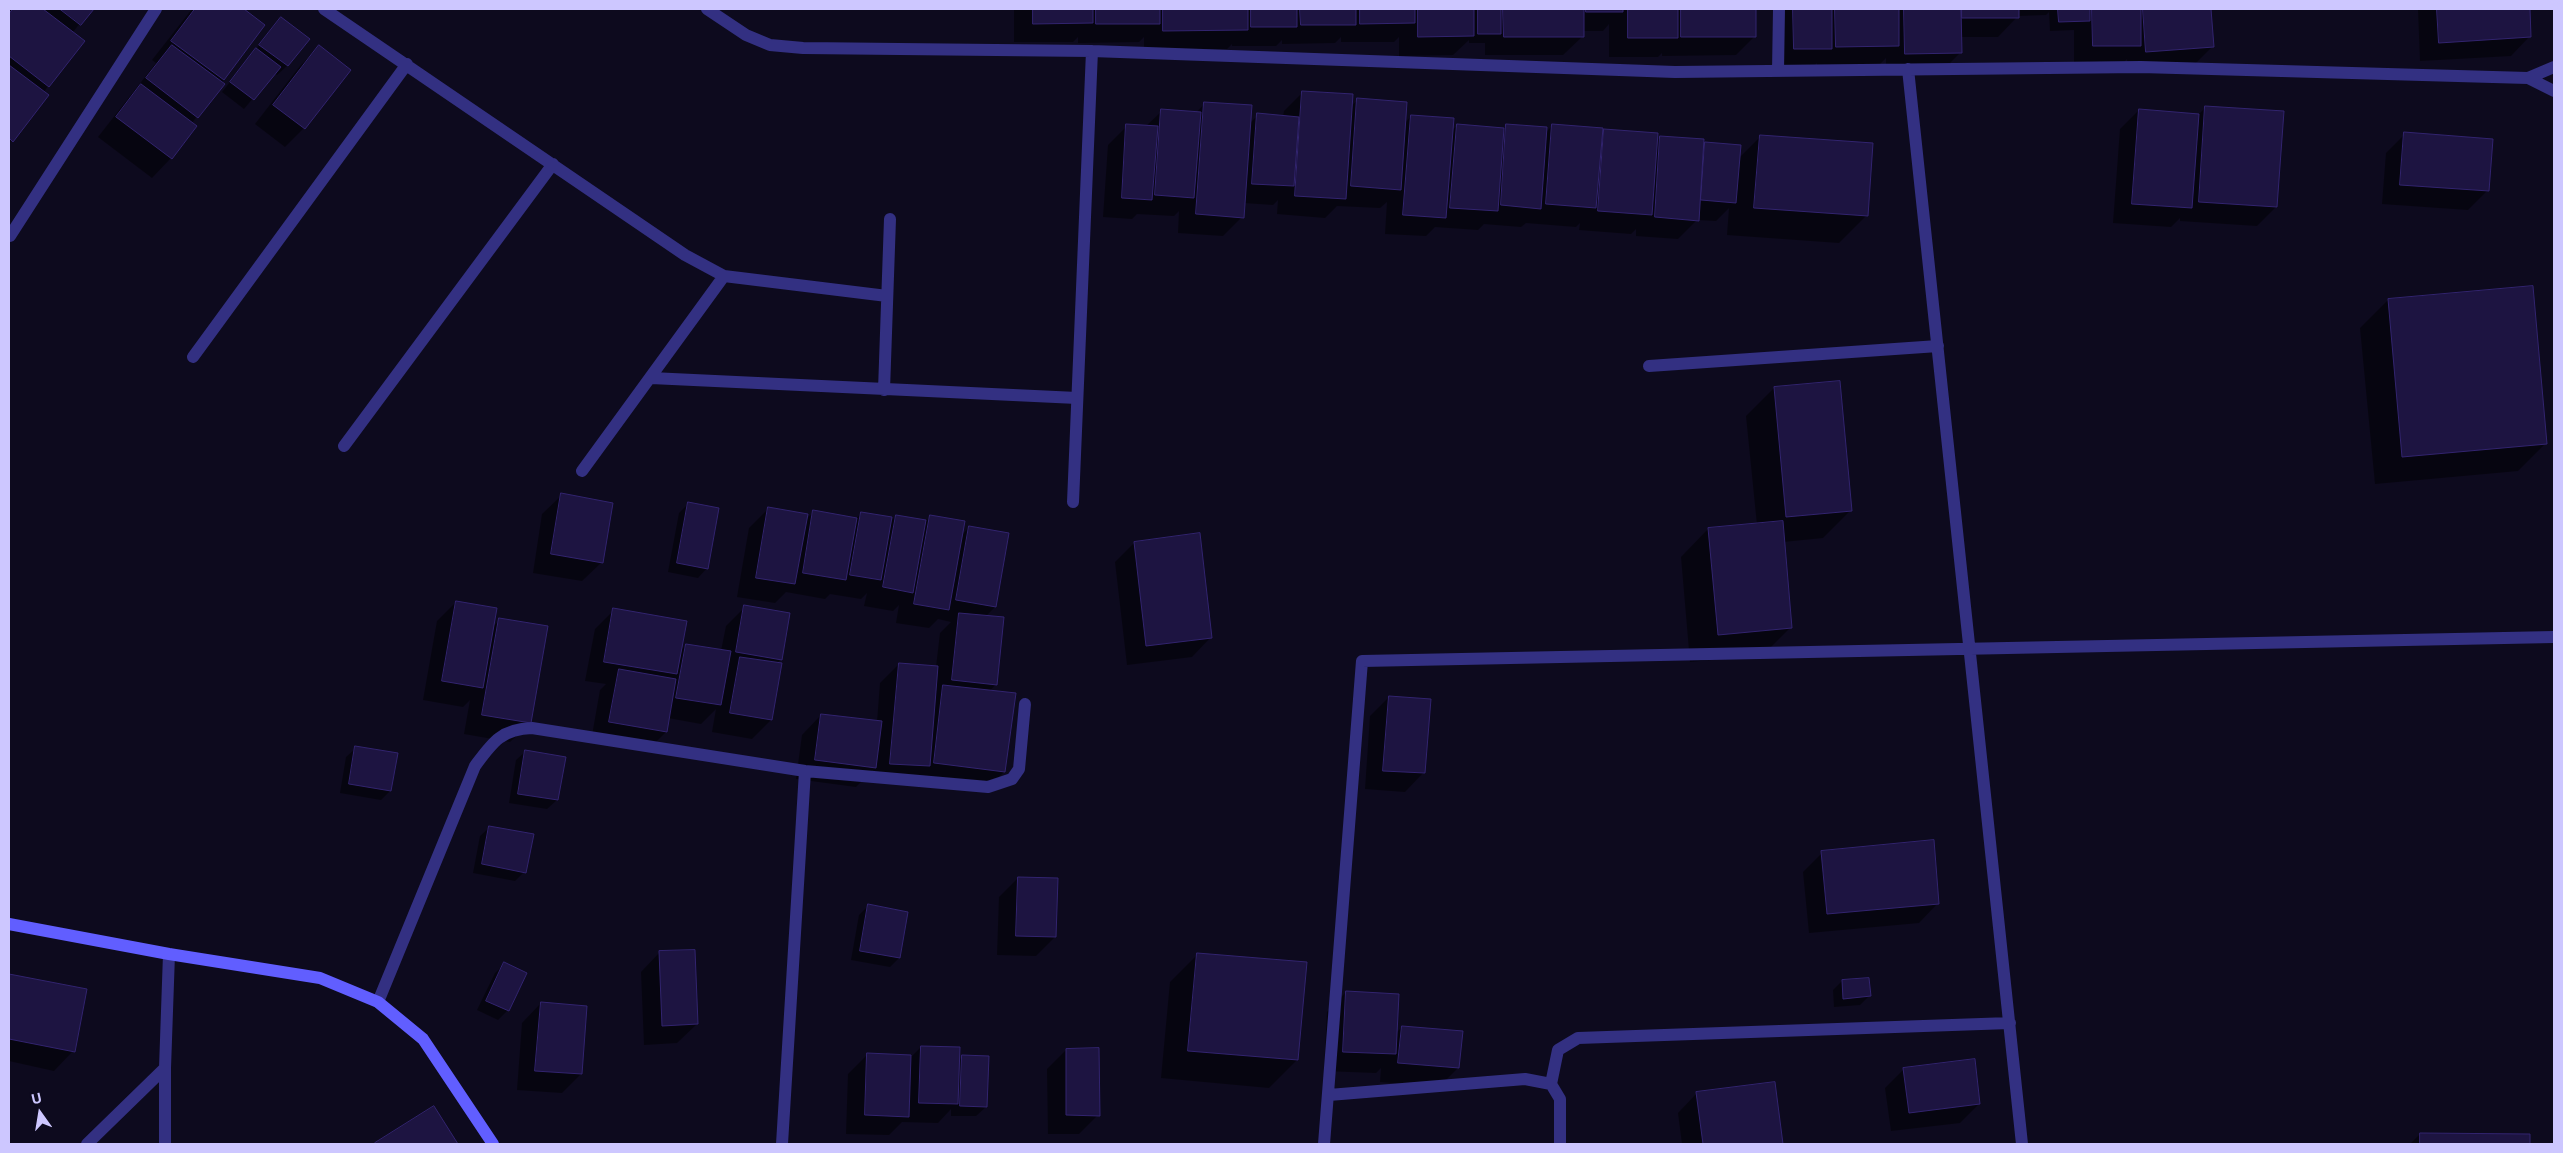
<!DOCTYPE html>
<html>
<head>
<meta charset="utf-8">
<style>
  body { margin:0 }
  #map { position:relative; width:2563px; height:1153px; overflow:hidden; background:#0d0a1e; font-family:"Open Sans",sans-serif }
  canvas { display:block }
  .frame { position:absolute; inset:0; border:10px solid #cdc7ff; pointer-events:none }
  .north { position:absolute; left:15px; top:1088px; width:50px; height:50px; -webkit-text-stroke:4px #0d0a1e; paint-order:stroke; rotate:347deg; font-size:14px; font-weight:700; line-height:20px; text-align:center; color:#cdc7ff }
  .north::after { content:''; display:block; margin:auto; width:18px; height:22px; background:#cdc7ff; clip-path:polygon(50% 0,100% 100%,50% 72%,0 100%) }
</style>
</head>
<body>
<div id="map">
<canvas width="2563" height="1153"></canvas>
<div class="frame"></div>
<div class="north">U</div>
</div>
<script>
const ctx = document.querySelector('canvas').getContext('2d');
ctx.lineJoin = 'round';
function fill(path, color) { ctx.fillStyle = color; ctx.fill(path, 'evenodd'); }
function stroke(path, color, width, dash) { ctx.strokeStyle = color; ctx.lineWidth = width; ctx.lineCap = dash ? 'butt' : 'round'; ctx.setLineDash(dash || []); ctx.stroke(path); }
fill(new Path2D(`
  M11,9H92L72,33L48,86L9,144V11Z
  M192,9H242L264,26L192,123L195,126L171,158L152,178L98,137L156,63L152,60Z
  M1014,9H1755V36L1736,55L1662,56V53L1658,57H1609V24L1603,31H1582L1583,36L1563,55H1485V43H1469V40L1453,55L1399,56V37L1394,42H1341V37L1335,43L1282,44V40L1276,46H1232V44L1227,49L1144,50V37L1139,42L1078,43V37L1073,42H1014Z
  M1774,9H2210L2213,46L2193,66L2128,70L2127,59L2121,65H2074V30L2050,31L2049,12L2046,15L2018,16L1998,37H1960V53L1941,72L1886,73V58L1879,65H1817V63L1812,68H1775Z
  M2418,9H2528L2530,36L2511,56L2420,61Z
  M281,18L308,39L287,66L277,75L274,73L244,109L222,92Z
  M319,47L349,70L304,128L285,147L255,124L300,66Z
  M1303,92L1351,106L1358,100L1405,123L1411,116L1451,131L1457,126L1503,129L1507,126L1546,132L1552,126L1601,133L1604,130L1656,142L1661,137L1703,146L1706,144L1738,159L1760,137L1867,215L1839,243L1727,235L1729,208L1716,221L1697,220L1678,239L1636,236V229L1631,234L1579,230L1580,223L1576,227L1526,223L1521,227L1484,224L1478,230L1435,227L1426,236L1385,234L1387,202L1380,208L1337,206L1325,218L1277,214L1278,200L1273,205L1244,203L1242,217L1223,236L1178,233L1179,211L1174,216L1137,214L1132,219L1103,217L1108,145L1127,126L1145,127L1162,111L1196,113L1205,103L1250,123L1258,115L1283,117L1284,111Z
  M2206,107L2276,207L2257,226L2180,221V218L2171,227L2113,223L2120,129L2139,110L2198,115Z
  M2405,134L2488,190L2468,210L2382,204L2386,153Z
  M2388,300L2546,443L2518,471L2375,484L2360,328Z
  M1774,388L1851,510L1823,538L1783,542L1791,627L1763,655L1690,662L1681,557L1708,529L1757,525L1746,416Z
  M562,495L602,562L582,581L533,573L542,514Z
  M688,504L707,568L698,578L668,572L679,513Z
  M768,509L805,520L814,512L856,519L861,513L890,522L896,516L926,521L930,517L962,535L969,527L995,607L986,616L996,684L989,692L1004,772L985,791L871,782L873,770L856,787L796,779L802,735L821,715L877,722L880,683L899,664L936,667L940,633L951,622L938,619L929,628L896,623L899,605L893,611L864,606L867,593L861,599L830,594L825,599L786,592L775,603L737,597L749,528Z
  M1134,543L1211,637L1192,657L1127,665L1115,562Z
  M456,602L492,627L500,620L530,723L510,742L464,734L470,700L463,707L423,700L437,621Z
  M745,607L781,659L776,664L771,720L752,739L712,732L716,709L701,724L668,718L666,732L647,751L591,741L600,690L606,684L585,681L595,629L614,610L680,651L686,645L721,651L726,626Z
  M1389,697L1424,772L1405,792L1365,789L1370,716Z
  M356,748L390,791L381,800L340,793L346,757Z
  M526,751L565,758L557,800L547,809L509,803L516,760Z
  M490,827L524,872L515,881L473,873L480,836Z
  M1822,853L1938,903L1919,923L1809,933L1803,872Z
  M1018,878L1055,937L1036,956L997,955L999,897Z
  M868,906L899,958L890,967L851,960L859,915Z
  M660,952L697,1024L677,1043L644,1045L641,972Z
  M1198,954L1306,963L1297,1060L1269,1088L1161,1078L1170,982Z
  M505,964L508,1010L498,1020L477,1010L495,973Z
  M9,975L86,990L73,1051L54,1071L9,1061Z
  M1842,981L1870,995L1860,1005L1834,1007L1833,990Z
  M1346,992L1396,1033L1402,1027L1458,1068L1439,1087L1380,1082L1381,1068L1376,1073L1324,1071L1327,1012Z
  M541,1003L581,1074L562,1093L517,1090L522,1023Z
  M921,1047L958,1061L963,1056L986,1107L976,1116H951V1109L938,1123L902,1122L889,1135L846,1134L848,1074L867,1055L912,1056Z
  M1066,1050L1098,1115L1079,1134H1048L1047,1069Z
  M1904,1069L1979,1104L1960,1123L1891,1131L1885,1088Z
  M1774,1083L1782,1144H1682L1678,1113L1697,1093Z
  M434,1108L456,1144H375Z
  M2420,1134L2529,1135V1144H2410Z`), '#0007');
const building = new Path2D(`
  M13,9H43L85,41L49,87L9,56V14Z
  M60,9H94L81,25Z
  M195,9H244L265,25L224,80L171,41Z
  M1033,9H1093V23L1033,24Z
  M1096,9H1160V24H1096Z
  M1163,9H1248V30L1163,31Z
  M1251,9H1297V27H1251Z
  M1300,9H1356V25H1301Z
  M1360,9H1415V23L1360,24Z
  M1418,9H1474V36L1418,37Z
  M1478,9H1501V34H1478Z
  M1503,9H1584V37H1504Z
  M1586,9H1623V12H1586Z
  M1628,9H1678V38H1628Z
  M1681,9H1756V37H1681Z
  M1793,9H1832V49H1794Z
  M1835,9H1899V46L1836,47Z
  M1904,9H1961L1962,53L1905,54Z
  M1962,9H2019V18H1962Z
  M2058,9H2090V21L2059,22Z
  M2092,9H2141V46H2093Z
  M2143,9H2211L2214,47L2146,52Z
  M2437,9H2530L2531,37L2439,43Z
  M281,17L310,39L288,66L259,45Z
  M172,45L225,84L198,118L146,78Z
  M319,45L351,70L305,129L273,105Z
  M256,48L281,67L254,100L230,82Z
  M9,65L49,95L13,142L9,138Z
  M141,84L197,126L172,159L116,117Z
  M1302,91L1353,94L1346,199L1295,196Z
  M1357,98L1407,102L1401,190L1351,186Z
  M1204,102L1252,105L1244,218L1196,214Z
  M2205,106L2284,111L2277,207L2199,202Z
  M1161,109L1201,112L1194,198L1155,195Z
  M2139,109L2199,114L2192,208L2132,204Z
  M1257,113L1299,117L1294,186L1252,184Z
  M1411,115L1454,118L1446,218L1403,215Z
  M1126,124L1158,126L1152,200L1122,198Z
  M1457,124L1504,128L1498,211L1450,208Z
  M1506,124L1547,127L1541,209L1501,205Z
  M1552,124L1603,128L1596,208L1546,204Z
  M1604,129L1658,133L1652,215L1598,211Z
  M2404,132L2493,139L2489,191L2400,185Z
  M1760,135L1873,143L1868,216L1754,208Z
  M1660,136L1704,139L1699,221L1655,217Z
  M1705,142L1741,145L1736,203L1701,200Z
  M2533,286L2547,444L2402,457L2388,299Z
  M1840,381L1852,511L1786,517L1774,387Z
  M561,493L613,503L603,563L551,554Z
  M688,502L719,508L708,569L677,563Z
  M768,507L808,514L795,584L756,578Z
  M813,510L857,518L846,580L803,573Z
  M861,512L892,517L881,580L850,575Z
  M896,515L926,520L913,593L883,587Z
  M930,515L965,521L949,610L914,604Z
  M1783,521L1792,628L1718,635L1708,528Z
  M969,526L1009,533L996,607L956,600Z
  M1200,533L1212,638L1146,646L1134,542Z
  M456,601L497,608L483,688L442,681Z
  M744,605L790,613L782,660L736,652Z
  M613,608L687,621L677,674L604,662Z
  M959,613L1004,617L997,685L952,680Z
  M499,618L548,626L531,723L482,715Z
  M686,644L731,651L721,705L676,698Z
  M740,657L782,663L772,720L730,713Z
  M899,663L938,666L930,766L890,764Z
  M619,669L676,679L667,732L609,722Z
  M943,685L1016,693L1005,772L934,763Z
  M1389,696L1431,699L1425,773L1383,771Z
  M821,714L882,721L876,768L815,760Z
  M355,746L398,753L391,791L349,784Z
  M525,750L566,757L558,800L518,794Z
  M489,826L534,834L526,873L482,864Z
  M1934,840L1939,904L1827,914L1821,851Z
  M1018,877L1058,878L1056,937L1016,936Z
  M868,904L908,912L900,958L860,951Z
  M695,950L698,1024L662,1026L659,951Z
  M1197,953L1307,962L1298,1060L1188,1051Z
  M504,962L527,973L509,1011L486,1001Z
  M9,974L87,989L75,1052L9,1039Z
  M1869,978L1871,996L1843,999L1842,980Z
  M1346,991L1399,994L1396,1054L1343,1052Z
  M541,1002L587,1006L582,1074L535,1071Z
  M1402,1026L1463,1031L1459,1068L1398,1063Z
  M921,1046L960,1047L958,1104L919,1103Z
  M1099,1048L1100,1116L1066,1115V1049Z
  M867,1053L911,1055L909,1117L865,1115Z
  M962,1055L989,1056L987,1107L960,1106Z
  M1975,1059L1980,1104L1909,1113L1903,1068Z
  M1775,1082L1783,1144H1703L1696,1092Z
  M434,1106L458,1144H376L375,1143Z
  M2420,1133L2530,1134V1144H2420Z`);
fill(building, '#1d1441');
stroke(building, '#32246f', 1);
stroke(new Path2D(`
  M324,9L685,255L724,276L887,296
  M707,9L746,35L770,45L803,48L1092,51L1675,72L2141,67L2528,78L2554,91
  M1908,69L2022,1144
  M1778,71L1779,9
  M2528,78L2554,67
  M10,236L156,9
  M193,357L407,64
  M1649,366L1938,346
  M651,378L1077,398
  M884,390L890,219
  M344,446L553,164
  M582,471L724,276
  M1073,502L1092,51
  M378,1002L475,766C492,743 501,729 532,728L805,771L988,787L1012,779L1019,769L1025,704
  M1551,1084L1558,1050L1578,1038L2010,1023
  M1329,1095L1525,1079L1551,1084L1560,1099V1144
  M87,1144L165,1068L169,954
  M165,1144V1068
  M782,1144L805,771
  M1324,1144L1362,661L2554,637`), '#333082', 12);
stroke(new Path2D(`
  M9,924L169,954L320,978L378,1002L423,1039L493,1144`), '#615eff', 12);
</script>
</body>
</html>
